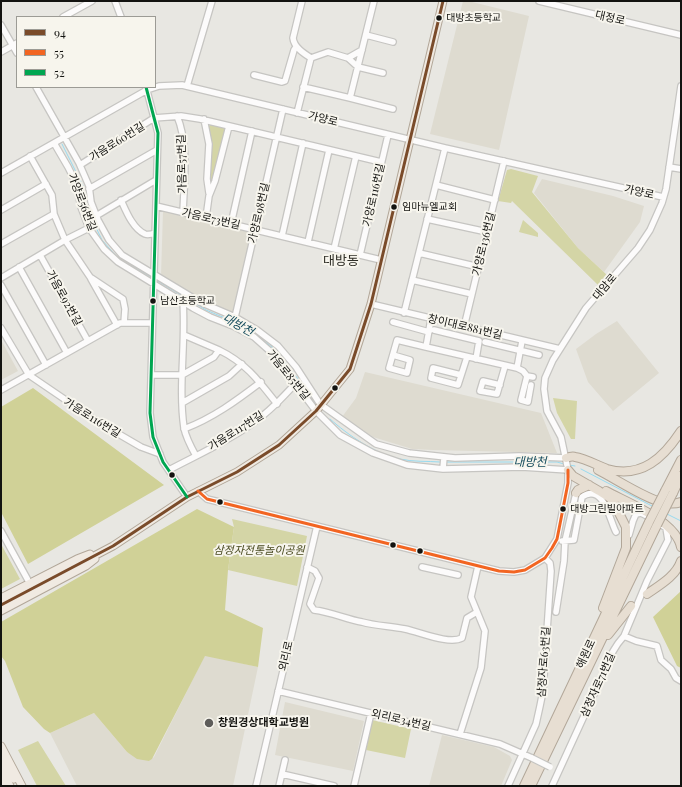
<!DOCTYPE html>
<html>
<head>
<meta charset="utf-8">
<style>
  body { margin:0 }
  #map { position:relative; width:682px; height:787px; overflow:hidden; background:#e8e7e2; font-family:"Playfair Display",serif }
  canvas { display:block }
  .frame { position:absolute; inset:0; border:2px solid #131310; pointer-events:none }
  .legend { position:absolute; left:16px; top:16px; width:140px; height:72px; box-sizing:border-box; background:#f7f5ed; border:1px solid #9c9b95; margin:0; padding:5px 7px; list-style:none; font-size:12px; color:#131310 }
  .legend li { display:flex; align-items:center; gap:8px; height:20px }
  .legend b { width:20px; border:1px solid #9c9b95 }
</style>
</head>
<body>
<div id="map">
<canvas width="682" height="787"></canvas>
<div class="frame"></div>
<ul class="legend">
<li><b style="height:5px;background:#7a4b2a"></b>94</li>
<li><b style="height:5px;background:#f26522"></b>55</li>
<li><b style="height:5px;background:#00a651"></b>52</li>
</ul>
</div>
<script>
const ctx = document.querySelector('canvas').getContext('2d');
ctx.lineJoin = 'round';
function fill(path, color) { ctx.fillStyle = color; ctx.fill(path, 'evenodd'); }
function stroke(path, color, width, dash) { ctx.strokeStyle = color; ctx.lineWidth = width; ctx.lineCap = dash ? 'butt' : 'round'; ctx.setLineDash(dash || []); ctx.stroke(path); }
function drawText(font, color, halo, rows, align = 'center') {
  ctx.font = font + ' "Playfair Display","Noto Sans KR",serif'; ctx.lineWidth = 4; ctx.setLineDash([]); ctx.textBaseline = 'middle'; ctx.strokeStyle = halo; ctx.fillStyle = color; for (const [text, x, y, turn = 0] of rows) {
    ctx.save(); ctx.translate(x, y); ctx.rotate((+turn || 0) * Math.PI / 180); ctx.textAlign = isNaN(turn) ? turn : align; if (halo) ctx.strokeText(text, 0, 0); ctx.fillText(text, 0, 0); ctx.restore();
  }
}
fill(new Path2D(`
  M463,1H468L529,16L499,150L430,134Z
  M542,179L613,196L644,206L640,222L604,272L578,248L534,193Z
  M163,211L252,231L234,313L200,299L161,276Z
  M617,321L659,373L613,411L588,382L576,349L596,334Z
  M1,340L18,371L1,380Z
  M365,372L541,413L557,453L433,450L412,449L373,437L342,417L356,398Z
  M205,655L258,667L233,786H77L50,733L94,713L127,752L149,761L154,757Z
  M285,702L364,721L353,771L275,755Z
  M442,735L494,747L510,756L512,760L501,786H429Z`), '#dedbd0');
fill(new Path2D(`
  M212,122L229,126L215,181L207,179L206,130Z
  M511,169L538,176L532,192L578,248L607,275L598,285L512,201L511,203L498,201L507,170Z
  M523,220L538,233V237L519,232Z
  M553,398L577,401L575,439H571L557,413Z
  M232,519L307,536L297,586L228,570L234,527Z
  M1,544L20,579L1,589Z
  M372,720L411,729L405,758L366,750Z
  M38,741L66,786H37L18,750Z`), '#d4d5a6');
fill(new Path2D(`
  M33,388L164,485L28,564L1,512V407Z
  M197,509L234,527L228,570L225,610L263,628L258,667L205,656L152,759L149,761L137,759L127,752L94,713L50,733L44,729L23,707L5,661L1,656V622Z
  M681,591V668L677,666L653,617Z`), '#d0d197');
stroke(new Path2D(`
  M62,144L83,186L84,198L88,211L102,240L117,257L151,277
  M156,280L206,310L232,321
  M237,323L253,333L272,347L308,391
  M330,419C348,435 375,454 400,459C413,462 427,461 440,462
  M446,462H557L564,464
  M569,465L575,466
  M581,469L652,506
  M667,514L681,521`), '#98daef', 1);
const minor = new Path2D(`
  M115,1L121,17
  M302,1L293,38C294,47 303,53 311,58L328,52L348,58L358,67L383,73
  M539,1L681,35
  M63,17L92,1
  M1,25L17,53
  M366,35L393,42
  M1,52L17,43
  M348,58L362,50
  M254,75L282,82L285,81L294,50L296,47
  M187,86L212,1
  M36,87L79,163L89,186L91,202L98,220L109,240L122,255L200,302L235,317L257,330L278,346L296,367L320,404L376,444L409,453L455,458L519,456L566,458
  M146,87L158,133L150,413L153,437L163,462L187,497
  M303,87L350,98L374,1
  M350,98L393,109
  M297,113L311,58
  M177,116C189,144 184,183 183,213
  M204,119L209,144L207,179L209,193
  M54,143L68,167L76,183L81,207L89,228L104,249L118,262L193,308L210,317L233,326L254,337L272,353L316,411L340,435L373,453L407,465L443,469L522,467L568,470
  M30,156L52,195L54,214L65,240L90,277L123,299L125,309L124,323
  M80,165L154,118L181,116L200,119L381,162
  M669,167L681,169
  M1,173L147,90L159,86L182,85L445,148L663,197
  M436,185L495,200
  M89,189L157,150
  M121,200C126,211 133,229 145,234C148,235 152,234 155,233
  M156,206L381,260
  M1,210L46,184
  M96,216L156,180
  M206,218L209,196L215,181L229,126
  M427,219L487,232
  M231,224L252,131
  M282,236L303,143
  M308,242L329,150
  M1,244L54,214
  M334,249L356,156
  M419,253L479,267
  M40,255L88,341
  M360,255L388,135
  M19,267L67,353
  M1,278L65,240L89,228
  M91,279L117,325
  M412,280L472,294
  M1,285L46,365
  M183,302C186,344 178,386 184,428C186,438 191,447 196,456
  M371,304L560,349
  M404,313L445,148
  M393,322L429,332
  M233,326L283,109
  M464,327L504,161
  M1,328L29,375L98,422L141,447L160,454
  M434,330L479,341L476,359
  M184,335L219,350
  M485,342L539,355
  M426,347L517,368L523,371L527,376L533,377
  M393,355L410,360L407,373L389,368L397,340L426,347L431,319
  M517,368L522,341
  M151,375H182L214,357L219,350C246,363 259,381 277,404
  M461,375L433,368L431,378L458,385L467,357
  M527,376L521,400L528,402L531,385
  M500,385L483,381L480,391L497,394L505,366
  M1,390L120,323H152
  M182,403L229,376L242,364
  M184,429C213,418 236,401 261,382
  M443,469L444,457
  M169,470C197,455 227,442 253,423C269,412 282,398 296,383
  M198,491L207,499L499,571L514,572L525,570L545,558L557,539L568,483V470L561,437L547,411L544,389L545,378L553,360L586,308L638,248L650,230L662,203L666,189L681,86
  M1,531L29,582
  M629,535L633,521L636,514L641,513L647,516
  M562,541L574,540L582,497C604,482 610,522 616,532
  M307,567L315,571L319,578L310,604L314,610C331,612 346,619 362,622C376,626 391,626 405,629C420,632 449,645 462,638L467,618L477,612
  M422,567L458,575
  M556,612L564,561L565,541L576,493
  M624,636L647,581L668,540L666,528L663,526
  M278,691L500,744L532,758
  M460,734L481,668L485,631L471,597L478,566
  M282,774L334,786
  M256,786L317,526
  M279,786L285,760
  M354,786L371,713
  M508,786L536,724L540,706L543,691L551,571L550,563L545,558
  M552,786L606,668C610,655 615,646 624,636L636,641L657,646L661,660L671,669L676,678L681,681`);
const major = new Path2D(`
  M1,598L77,559L90,554
  M1,605L113,546L187,497L237,472L279,445L316,411L350,369L371,304L443,1
  M1,611L86,566L95,559
  M1,746L22,786
  M1,758L14,779
  M1,769L10,786
  M1,781L4,786`);
const highway = new Path2D(`
  M566,458C569,457 573,456 575,457C584,458 599,466 607,469C642,479 664,457 681,431
  M568,470L573,476L599,491L610,498L614,503L626,527V548L603,608
  M598,470C614,478 649,501 665,503C671,504 676,504 681,502
  M606,491C628,503 676,521 681,547
  M665,491L681,460
  M576,493L578,490L589,485
  M673,493L681,476
  M647,594C660,585 676,576 681,561
  M608,635L631,606
  M524,786L649,522
  M531,786L657,525`);
stroke(minor, '#c6c5c2', 8);
stroke(major, '#b2a799', 9);
stroke(highway, '#b2a799', 10);
stroke(minor, '#fcfbfb', 5.5);
stroke(major, '#f0eae2', 7);
stroke(highway, '#e7ded2', 8);
const minorBridge = new Path2D(`
  M532,758L550,767`);
const highwayBridge = new Path2D(`
  M649,522L665,491
  M657,525L673,493`);
stroke(minorBridge, '#c6c5c2', 8, []);
stroke(highwayBridge, '#b2a799', 10, []);
stroke(minorBridge, '#fcfbfb', 5.5);
stroke(highwayBridge, '#e7ded2', 8);
stroke(new Path2D(`
  M1,605L113,546L187,497L237,472L279,445L316,411L350,369L371,304L443,1`), '#7a4b2a', 3);
stroke(new Path2D(`
  M198,491L207,499L499,571L514,572L525,570L545,558L552,548L557,539L559,529L568,483V470`), '#f26522', 3);
stroke(new Path2D(`
  M146,87L158,133L150,413L153,437L163,462L187,497`), '#00a651', 3);
for (const [x, y, r, color] of [
  [439,18,3.5,"#131310"],
  [394,207,3.5,"#131310"],
  [153,301,3.5,"#131310"],
  [335,388,3.5,"#131310"],
  [172,475,3.5,"#131310"],
  [220,502,3.5,"#131310"],
  [563,509,3.5,"#131310"],
  [393,545,3.5,"#131310"],
  [420,551,3.5,"#131310"],
  [209,723,5,"#5e5d5a"]
]) { const dot = new Path2D(); dot.arc(x, y, r, 0, 2 * Math.PI); ctx.fillStyle = color; ctx.fill(dot); stroke(dot, '#f7f5ed', 1.5); }
drawText('10px', '#131310', '#f7f5ed', [
  ["대방초등학교",446,18],
  ["임마뉴엘교회",402,207],
  ["남산초등학교",160,301],
  ["대방그린빌아파트",570,509]
], 'left');
drawText('11px', '#131310', '#f7f5ed', [
  ["대정로",610,18,13],
  ["가양로",323,119,14],
  ["가음로60번길",117,142,-32],
  ["가음로57번길",182,164,-91],
  ["가양로",639,192,13],
  ["가양로116번길",374,195,-77],
  ["가양로56번길",82,202,69],
  ["가양로98번길",259,213,-77],
  ["가음로73번길",211,219,13],
  ["가양로136번길",484,244,-76],
  ["대암로",605,287,-50],
  ["가음로92번길",64,298,61],
  ["창이대로881번길",465,327,13],
  ["가음로85번길",288,375,51],
  ["가음로116번길",92,418,32],
  ["가음로117번길",236,431,-32],
  ["해원로",586,654,-65],
  ["외리로",286,656,-77],
  ["삼정자로63번길",544,662,-86],
  ["삼정자로71번길",598,685,-66],
  ["외리로34번길",401,720,13]
]);
drawText('italic 11px', '#48491f', '#f7f5ed', [
  ["삼정자전통놀이공원",259,551]
]);
drawText('bold 11px', '#131310', '#f7f5ed', [
  ["창원경상대학교병원",218,723]
], 'left');
drawText('italic 12px', '#154c5d', '#f7f5ed', [
  ["대방천",238,325,29],
  ["대방천",530,462]
]);
drawText('13px', '#2f2e27', '#f7f5ed', [
  ["대방동",341,261]
]);
</script>
</body>
</html>
